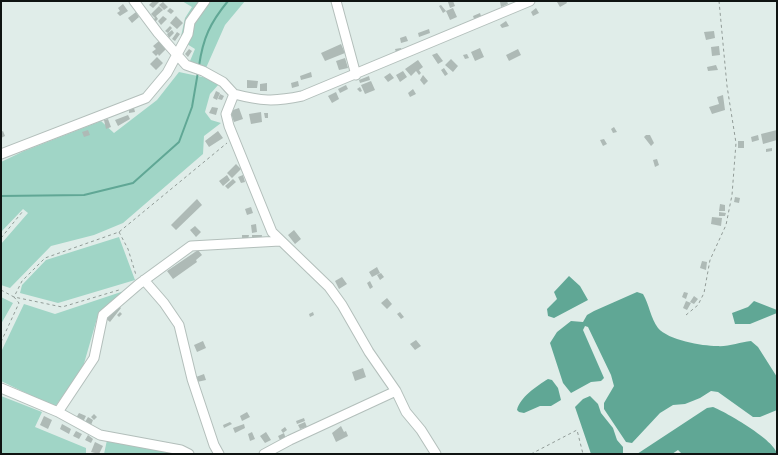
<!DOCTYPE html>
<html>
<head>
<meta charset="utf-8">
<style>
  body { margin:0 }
  #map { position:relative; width:778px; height:455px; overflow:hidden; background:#e0ede9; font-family:"IBM Plex Serif",serif }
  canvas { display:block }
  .frame { position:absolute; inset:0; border:2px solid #0f1412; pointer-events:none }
</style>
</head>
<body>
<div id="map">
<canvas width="778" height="455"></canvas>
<div class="frame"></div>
</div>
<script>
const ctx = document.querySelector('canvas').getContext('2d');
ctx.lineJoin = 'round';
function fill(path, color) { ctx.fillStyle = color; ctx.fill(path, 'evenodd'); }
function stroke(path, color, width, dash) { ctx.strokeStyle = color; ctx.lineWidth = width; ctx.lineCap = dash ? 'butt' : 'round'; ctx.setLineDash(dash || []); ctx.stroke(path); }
fill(new Path2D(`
  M182,1H245L225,25L206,68L190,61L195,49L187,44L177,45L180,41L185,18L192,7Z
  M179,72L207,78L220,83L210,94L205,112L211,120L221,123L204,136L203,154L123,223L94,235L51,246L10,288L1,285V244L28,213L23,209L1,232V162L24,151L101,121L114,133L157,100Z
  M119,237L135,280L58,303L20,293L22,285L46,260Z
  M124,291L98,315L83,367L55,407L1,381V352L24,304L55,314Z
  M1,297L13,303L1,324Z
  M1,396L42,412L35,427L86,448V454H1Z
  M107,440L186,454H104Z`), '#a0d5c6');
fill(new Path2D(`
  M569,276L580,286L588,300L554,318L548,316L547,309L557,299L554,292Z
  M637,292L643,294C649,304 651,319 658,328C668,340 702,346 717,346C728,347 740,342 751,341L758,347L777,377V410L760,417H753L718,392L711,391L700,398L685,404L673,405L660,413L632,443L626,442L604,409V403L614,386L611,375L588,327L585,326L583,330L604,378L601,381L591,382L571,393L563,383L550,343L557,332L571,321L583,322L587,315L594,311Z
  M754,301L777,310V313L750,324H735L732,313L748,307Z
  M548,379L552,380L558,388L561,400L551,406H540L524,413L519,412L517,410C520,397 537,386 548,379Z
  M590,396L598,404L601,413L613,428L617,440L623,447V454H591L575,407L583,399Z
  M713,407C726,412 776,441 777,454H682L678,450L672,454H637L707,408Z`), '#60a795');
stroke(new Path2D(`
  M199,66C203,38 210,23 228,1
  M1,196L84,195L133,183L179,142L192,107L198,72`), '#60a795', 2);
fill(new Path2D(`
  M153,1H160L153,8L149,5Z
  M453,1L455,6L450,8L448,2Z
  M507,1L508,4L501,7L500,2Z
  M566,1L567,3L560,7L557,2Z
  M163,2L168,7L164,10L159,5Z
  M123,4L128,11L120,16L117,13L120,11L118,8Z
  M441,5L446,11L443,13L439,6Z
  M159,6L163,10L156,16L158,19L155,22L153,20L155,18L151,14Z
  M170,8L174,11L171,14L167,11Z
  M453,8L457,17L450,20L446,11Z
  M536,8L539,13L533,16L531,12Z
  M136,12L139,17L132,23L128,18Z
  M480,13L481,16L474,19L473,16Z
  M163,16L167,19L161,25L158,21Z
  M176,16L183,23L177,29L170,23Z
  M506,21L509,26L502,28L500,25Z
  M170,26L172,28L168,33L165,31Z
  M429,29L430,33L419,37L418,33Z
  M172,30L174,33L169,38L167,34Z
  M714,31L715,38L706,40L704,32Z
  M177,32L180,34L175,41L172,39Z
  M406,36L408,41L401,43L400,38Z
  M159,41L166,49L159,56L158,54L156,56L152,52L156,49L153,46Z
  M341,44L345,53L325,61L321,53Z
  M719,46L720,55L712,56L711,47Z
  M401,48L402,51L396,52L395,49Z
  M480,48L484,57L475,61L471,52Z
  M189,49L192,51L188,57L185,54Z
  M518,49L521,55L509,61L506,55Z
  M437,53L443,61L438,64L432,55Z
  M467,54L469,58L465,59L463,55Z
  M157,57L163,63L156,70L150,64Z
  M345,58L348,68L339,70L336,61Z
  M451,59L458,66L453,72L445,65Z
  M418,60L423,67L419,70L421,73L419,75L416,71L411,76L405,69Z
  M716,65L718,70L708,71L707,67Z
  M444,68L448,74L445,76L441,70Z
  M403,71L407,77L400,82L396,75Z
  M311,72L312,77L301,80L300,76Z
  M390,73L394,78L388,82L384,77Z
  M423,75L428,81L424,85L420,80Z
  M369,76L370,80L360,83L359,80Z
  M247,80L258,81L257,88H247Z
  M298,81L299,86L292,88L291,83Z
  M371,81L375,90L365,94L361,85Z
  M267,83V91H260V84Z
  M346,85L348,89L340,93L338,89Z
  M360,87L362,91L360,92L357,89Z
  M413,89L416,94L410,97L408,93Z
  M216,91L220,93L217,100L213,98Z
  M336,92L339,99L332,103L328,96Z
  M220,94L224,96L222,100L218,99Z
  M723,95L725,110L712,114L709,107L719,104L717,97Z
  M212,107L218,108L216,115L209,113Z
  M134,108L135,112L129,113V110Z
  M239,108L243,119L234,122L230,111Z
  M261,112L262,122L251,124L249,114Z
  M264,113H268V118H265Z
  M128,115L130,119L118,126L115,120Z
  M108,119L111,127L106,129L104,120Z
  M614,127L617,132L613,133L611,129Z
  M88,130L90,135L84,137L82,132Z
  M777,130V140L763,144L761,134Z
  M3,131L5,136L1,138V132Z
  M218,131L223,138L209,147L205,141Z
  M646,135H650L654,143L651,146L644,137Z
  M758,135L759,140L752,142L751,137Z
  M604,139L607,144L603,146L600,140Z
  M738,141H744V148H738Z
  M772,148V151L766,152V149Z
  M657,159L659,165L655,167L653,160Z
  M236,164L241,169L232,178L227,173Z
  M227,175L230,180L223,186L219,181Z
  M243,175L245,182L241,183L238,177Z
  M233,179L236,182L228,189L225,186Z
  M735,197L740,198L739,203L734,202Z
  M197,199L202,205L176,230L171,225Z
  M720,204L725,205V211H719Z
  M251,207L253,213L247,215L245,209Z
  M719,212L726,213L725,216H719Z
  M712,217L722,218L721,226L711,224Z
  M256,224L257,232L252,233L251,225Z
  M195,226L201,232L196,237L190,230Z
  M294,230L301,239L295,244L288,235Z
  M242,235H249L248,240H242Z
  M252,235H262L261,242L254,241V237H252Z
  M198,250L202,255L196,260L197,262L173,279L167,271Z
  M702,261L707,262L706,270L700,268Z
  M377,267L380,273L372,277L369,272Z
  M381,273L384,277L380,280L377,275Z
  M342,277L347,284L339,289L335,281Z
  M370,281L373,287L370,289L367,283Z
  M684,292L688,293L686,299L682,297Z
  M694,296L698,299L694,304L690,302Z
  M387,298L392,304L387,309L381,303Z
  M686,301L691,303L687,310L683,308Z
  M118,305L121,308L110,322L105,318Z
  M120,312L122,314L119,317L117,315Z
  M313,312L314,315L310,317L309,314Z
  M400,312L404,317L401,319L397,314Z
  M416,340L421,346L415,350L410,344Z
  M203,341L206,348L197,352L194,345Z
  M363,368L366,377L355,381L352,372Z
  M204,374L206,380L197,382L196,377Z
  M247,412L250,417L242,421L240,416Z
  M79,413L86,416L83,422L76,418Z
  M94,414L97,417L94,420L91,417Z
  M44,416L52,420L48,429L40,425Z
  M88,417L93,420L91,425L85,422Z
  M304,418L305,421L297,424L296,421Z
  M230,422L232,424L224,428L223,425Z
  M305,422L307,427L300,429L298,425Z
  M62,424L71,429L69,434L60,429Z
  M244,424L245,428L235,433L233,428Z
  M341,426L344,432L346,431L348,436L336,442L332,433Z
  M285,427L287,430L283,433L281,430Z
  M76,431L82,434L79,439L73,436Z
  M252,432L255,439L250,441L248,434Z
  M266,432L271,440L265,443L260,436Z
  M284,433L286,439L281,442L278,436Z
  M88,435L93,439L91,443L85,440Z
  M95,442L103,446L99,454L91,452Z`), '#aebab6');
const minor = new Path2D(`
  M134,1L158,33L186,65L203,71L223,82L234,94L226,114L229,126L272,232L329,287L342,305L369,352L396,391L406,412L421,430L436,454
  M336,1L356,75
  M234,94C261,101 274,102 302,96L530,1
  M1,154L146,98L167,73L188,34L190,22L205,1
  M144,280L164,303L179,325L192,379L214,445L219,454
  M1,388L58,412
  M189,454L181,450L100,435L58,412L94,358L103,315L139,284L191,246L280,241
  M264,454L290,440L396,391`);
stroke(minor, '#b3bfbb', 11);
stroke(new Path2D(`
  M119,232L128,249L136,275
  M1,238L23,211
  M1,290L14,297L62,307L119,290
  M686,315L698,305L704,293L710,260L726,225L732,195L736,143L727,86L719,1
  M1,342L19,303L14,297L22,281L45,258L119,232L227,143
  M531,454L577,430L583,454`), '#919b97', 1, [3, 3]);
stroke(minor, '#fff', 9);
</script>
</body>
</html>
